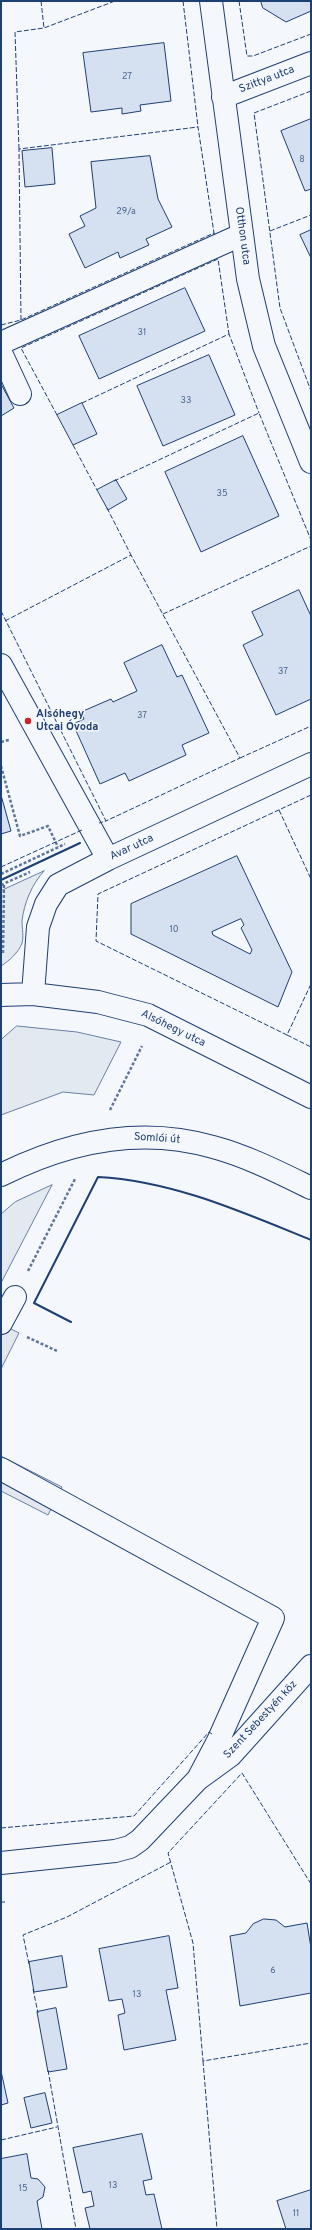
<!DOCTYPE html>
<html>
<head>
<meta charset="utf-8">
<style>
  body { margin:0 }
  #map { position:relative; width:312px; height:2230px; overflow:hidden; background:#f4f7fb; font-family:Overpass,sans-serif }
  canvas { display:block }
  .frame { position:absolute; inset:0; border:2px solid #1d3f73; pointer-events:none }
</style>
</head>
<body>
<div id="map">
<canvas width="312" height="2230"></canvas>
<div class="frame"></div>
</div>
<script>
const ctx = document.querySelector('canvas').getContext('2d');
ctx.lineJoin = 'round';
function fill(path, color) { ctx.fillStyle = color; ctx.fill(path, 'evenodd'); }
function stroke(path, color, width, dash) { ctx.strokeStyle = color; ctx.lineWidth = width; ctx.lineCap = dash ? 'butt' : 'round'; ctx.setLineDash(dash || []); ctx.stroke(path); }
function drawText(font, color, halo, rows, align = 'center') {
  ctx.font = font + ' Overpass,sans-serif'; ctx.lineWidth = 3; ctx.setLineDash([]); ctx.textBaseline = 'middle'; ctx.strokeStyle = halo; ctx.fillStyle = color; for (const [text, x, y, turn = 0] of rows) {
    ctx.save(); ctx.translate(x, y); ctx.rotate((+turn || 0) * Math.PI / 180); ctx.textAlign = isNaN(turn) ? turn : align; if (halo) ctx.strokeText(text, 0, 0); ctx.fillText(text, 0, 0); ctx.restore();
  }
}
const green = new Path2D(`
  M44,871C32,884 24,903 22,921C22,928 24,937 22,943C19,952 9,961 1,966V891Z
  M17,1026L77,1032L121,1042L94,1095L63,1092L1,1115V1040Z
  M52,1185L1,1283V1214L15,1202Z`);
fill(green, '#e3e9f0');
stroke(green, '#687fa3', 1);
const parking = new Path2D(`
  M1,1324L19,1333L1,1369Z
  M1,1456L62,1487L48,1515L1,1491Z`);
fill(parking, '#e3e8f0');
stroke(parking, '#687fa3', 1);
const building = new Path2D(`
  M261,1H311V11L286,22L263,8Z
  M164,43L171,101L140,105L141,111L122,114V108L91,112L83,53Z
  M311,119V189L305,191L281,131Z
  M52,148L55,184L25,187L22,151Z
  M150,156L158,199L172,227L146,239L149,245L120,258L118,252L85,268L69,234L85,226L80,216L96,208L91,162Z
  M311,230V258L300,235Z
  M185,288L205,331L99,379L79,336Z
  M209,355L235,415L163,446L137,386Z
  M1,384L14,408L1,416Z
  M82,403L97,434L73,445L57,415Z
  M243,436L279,516L201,552L165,472Z
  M116,480L127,499L108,510L97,490Z
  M299,590L311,616V699L276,715L243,645L263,635L252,612Z
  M162,645L177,677L182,675L209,733L182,745L186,755L129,781L125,773L100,784L73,724L84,719L81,712L111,699L113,702L137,691L124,663Z
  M1,795L11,831L1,834Z
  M237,856L292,972L278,1007L131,934V904ZM241,919L244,925L241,928L252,950L250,954L213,935L212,932Z
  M264,1919L276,1920L285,1927L307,1923L311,1948V1993L240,2006L230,1936L246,1933L253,1924Z
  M169,1936L178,1988L166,1990L176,2040L124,2050L118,2015L125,2013L122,1999L109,2001L99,1949Z
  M62,1956L67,1987L34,1992L29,1962Z
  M56,2008L67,2069L48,2072L37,2012Z
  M1,2071L8,2103L1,2105Z
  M45,2093L52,2123L31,2128L24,2098Z
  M142,2134L152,2179L143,2181L146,2195L154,2194L162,2229H90L85,2208L94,2206L91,2191L83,2193L73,2148Z
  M27,2154L31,2178L38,2179L45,2187L43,2197L37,2201L42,2229H1V2159Z
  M311,2190V2229H286L277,2201Z`);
fill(building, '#d5e0f0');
stroke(building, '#1d3f73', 1);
const minor = new Path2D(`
  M211,1L248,279L264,346L311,462
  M223,97L311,63
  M1,343L241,235
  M1,353L20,394
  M1,665L108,859
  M33,994L38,927L46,904L58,885L108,859L311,764
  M1,995L33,994L98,1002L148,1015L311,1097
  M1,1175C67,1142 140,1126 213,1147C247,1156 280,1173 311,1188
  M1,1323L15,1297
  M1,1469L273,1618L219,1739L198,1779
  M1,1863L115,1851L130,1847L140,1840L198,1779L231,1755L311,1666`);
stroke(minor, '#1d3f73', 24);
stroke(new Path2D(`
  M1,742L9,740
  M1,766L20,836L48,826L58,847
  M1,874L65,844
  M1,885L30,872
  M3,953L4,884
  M110,1110L142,1046
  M28,1271L75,1179
  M27,1337L57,1351`), '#5e769c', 2.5, [3, 2]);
stroke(minor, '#f4f7fb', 22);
stroke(new Path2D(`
  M41,1L44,28
  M183,1L198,127
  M239,1L247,56H253L311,34
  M311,91L254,113L280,308L311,391
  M19,149L15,32L44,28L115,1
  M270,231L311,215
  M21,320L19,149L198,127L214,233
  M1,325L21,320L214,233V235
  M82,403L229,334L259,413
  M57,415L21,348L218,259L229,334
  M73,445L97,490
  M114,481L259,413L311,540
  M107,508L131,555
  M1,611L106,821L99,823
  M163,614L311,546
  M5,621L131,555L240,758L106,821
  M240,758L311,726
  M311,795L98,894L96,941L287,1035L311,984
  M279,810L311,879
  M1,867L82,830
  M287,1035L311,1047
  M1,1828L134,1816L209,1732L212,1734
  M311,1884L242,1773L168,1853L193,1943L203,2061L311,2043
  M1,1902H5
  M29,1964L23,1935L67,1917L171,1862
  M33,1989L38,2013
  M203,2061L217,2229
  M48,2070L76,2229
  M1,2140L57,2127`), '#1d3f73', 1, [5, 2]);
stroke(new Path2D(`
  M1,880L80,843
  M71,1322L34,1303L98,1177C173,1181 242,1212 311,1240`), '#1d3f73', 2);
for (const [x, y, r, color] of [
  [28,721,4,"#c62828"]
]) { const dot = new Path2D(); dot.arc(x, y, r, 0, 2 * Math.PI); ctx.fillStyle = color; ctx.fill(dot); stroke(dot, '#f4f7fb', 1.5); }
drawText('9px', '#4b6792', null, [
  ["27",127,77],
  ["8",302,160],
  ["29/a",126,212],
  ["31",142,333],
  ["33",186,401],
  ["35",222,494],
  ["37",283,672],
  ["37",142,716],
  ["10",174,930],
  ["6",273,1971],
  ["13",137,1995],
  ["13",113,2186],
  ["15",23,2189],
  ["11",296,2214]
]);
drawText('11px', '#1d3f73', '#f4f7fb', [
  ["Szittya utca",267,80,-21],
  ["Otthon utca",242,236,82],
  ["Avar utca",132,848,-25],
  ["Alsóhegy utca",173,1029,26],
  ["Somlói út",157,1139,4],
  ["Szent Sebestyén köz",261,1720,-47]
]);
drawText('bold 11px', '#1d3f73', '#f4f7fb', [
  ["Alsóhegy",36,715],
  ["Utcai Óvoda",36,728]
], 'left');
</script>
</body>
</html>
